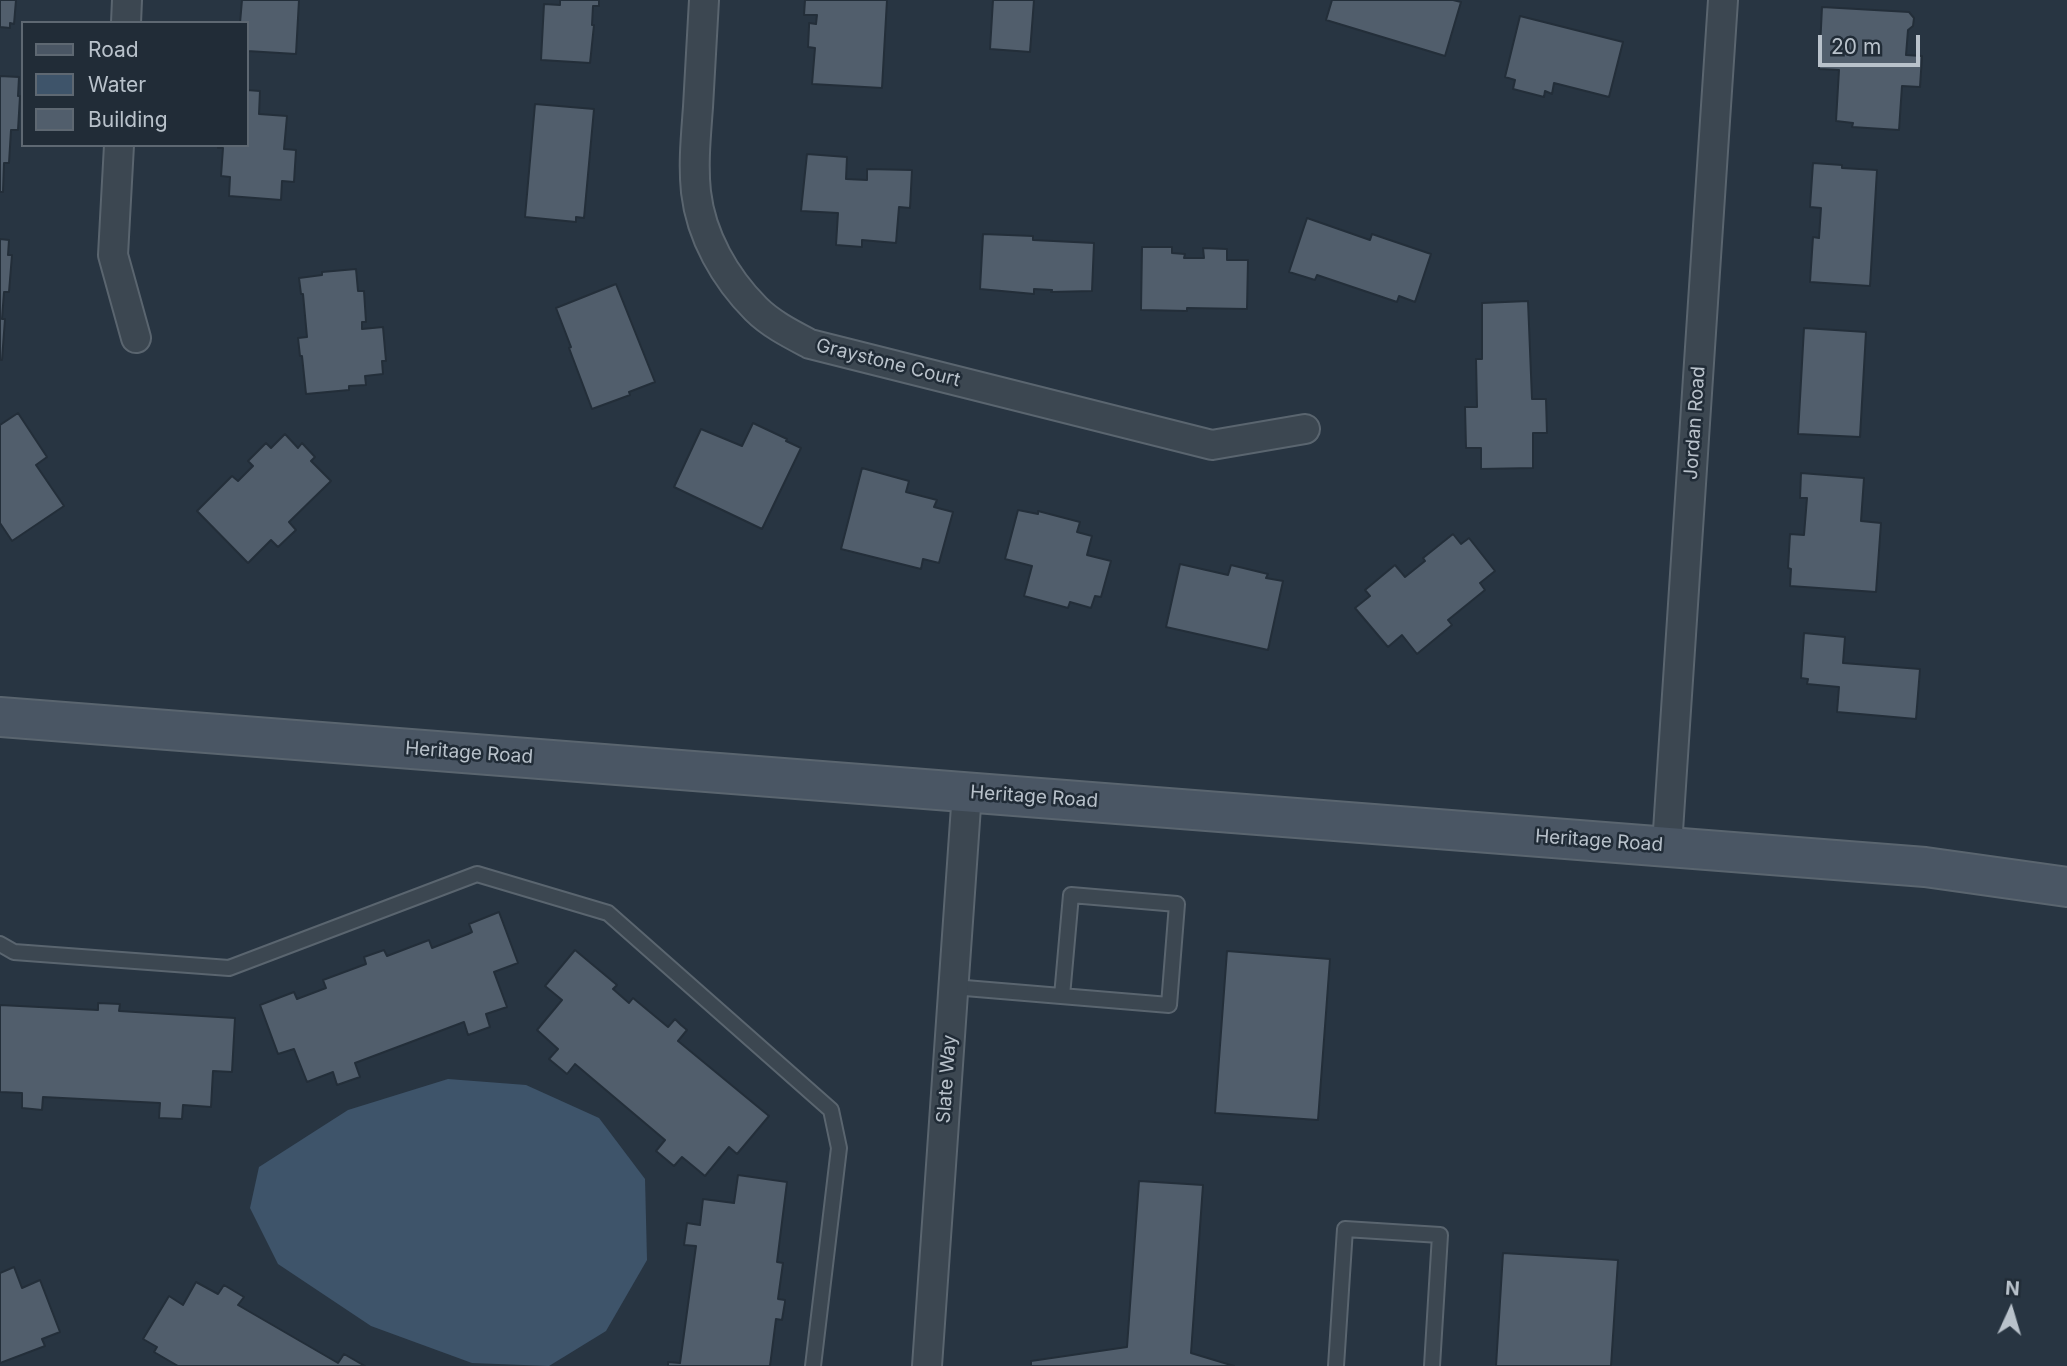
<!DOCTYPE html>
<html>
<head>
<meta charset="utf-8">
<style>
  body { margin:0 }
  #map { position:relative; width:2067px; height:1366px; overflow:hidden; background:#283542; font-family:Inter,sans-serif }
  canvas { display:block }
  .legend { position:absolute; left:21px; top:21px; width:228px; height:126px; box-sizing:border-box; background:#212c37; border:2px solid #5e6872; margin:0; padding:9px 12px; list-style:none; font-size:21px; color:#b9c2cb }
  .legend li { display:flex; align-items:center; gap:14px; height:35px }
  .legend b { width:35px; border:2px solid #5e6872 }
  .north { position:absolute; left:1976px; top:1275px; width:70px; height:70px; -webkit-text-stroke:5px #212c37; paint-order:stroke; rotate:4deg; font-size:19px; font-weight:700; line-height:28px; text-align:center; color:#b9c2cb }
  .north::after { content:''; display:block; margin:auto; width:24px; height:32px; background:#b9c2cb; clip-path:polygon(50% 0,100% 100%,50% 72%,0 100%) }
  .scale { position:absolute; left:1818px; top:35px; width:102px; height:32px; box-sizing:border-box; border:4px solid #b9c2cb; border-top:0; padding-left:9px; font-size:21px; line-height:24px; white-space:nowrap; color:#b9c2cb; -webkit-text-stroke:5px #212c37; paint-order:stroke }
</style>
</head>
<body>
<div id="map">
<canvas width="2067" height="1366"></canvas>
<ul class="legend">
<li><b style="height:9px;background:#4a5664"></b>Road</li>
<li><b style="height:19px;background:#3e546a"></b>Water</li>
<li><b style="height:19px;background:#515e6c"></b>Building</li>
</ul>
<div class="north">N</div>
<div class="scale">20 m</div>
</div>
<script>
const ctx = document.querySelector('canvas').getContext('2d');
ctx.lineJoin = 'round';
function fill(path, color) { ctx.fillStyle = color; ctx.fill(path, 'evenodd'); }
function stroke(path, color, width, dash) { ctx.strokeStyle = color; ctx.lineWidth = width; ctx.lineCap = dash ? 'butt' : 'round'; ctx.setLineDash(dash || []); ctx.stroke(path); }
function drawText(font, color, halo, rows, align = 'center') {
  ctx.font = font + ' Inter,sans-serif'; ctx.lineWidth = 5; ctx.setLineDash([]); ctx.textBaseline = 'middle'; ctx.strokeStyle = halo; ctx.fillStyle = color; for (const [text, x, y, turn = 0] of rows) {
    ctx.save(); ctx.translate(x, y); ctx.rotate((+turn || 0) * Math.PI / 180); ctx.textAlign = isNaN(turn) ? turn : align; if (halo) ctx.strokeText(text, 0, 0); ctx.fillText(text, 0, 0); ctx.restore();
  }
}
fill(new Path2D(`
  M448,1079L526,1085L599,1118L645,1179L647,1260L606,1331L549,1366L472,1363L371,1326L278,1264L250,1208L259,1167L348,1110Z`), '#3e546a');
const building = new Path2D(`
  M0,0H16L14,24L10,23V28L0,27Z
  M242,0H299L296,54L247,51V23H240Z
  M560,0H599V6H593L592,25H594L590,63L541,60L544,4L560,5Z
  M805,0H887L882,88L812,84L815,48L808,47L809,27V23L816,24L817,15H804Z
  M993,0H1034L1030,52L990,49Z
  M1332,0H1453L1461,2L1445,56L1326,20Z
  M1822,7L1909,12L1914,18L1913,26L1908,30L1906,55L1922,56L1920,87L1902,86L1899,130L1852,127L1853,123L1836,121L1839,70L1819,69Z
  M1520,16L1623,42L1609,97L1554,83L1552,94L1545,91L1544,97L1513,89L1515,80L1505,77Z
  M0,76L19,77L18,96H20L18,130H11L9,163H4L3,192H0Z
  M247,90L260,91L259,114L287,116L284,149L296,150L294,182L282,181L281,200L229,196L230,177L221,176L223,148H218V145H247Z
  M535,104L594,109L584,218L576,217V222L525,217Z
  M807,154L847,157L846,179L867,180V169L912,170L910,208L899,207L896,243L862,240V247L836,245L838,213L801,211Z
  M1813,163L1842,165V168L1877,170L1870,286L1810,282L1813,237L1819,238L1821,208L1810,207Z
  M1307,218L1370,240L1372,234L1431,254L1415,302L1399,296L1397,302L1317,275L1315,280L1289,272Z
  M983,234L1033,236V240L1094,243L1092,291L1051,292L1052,290L1034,289V294L980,289Z
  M0,239L9,240L8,255H12L9,292H4L2,319H5L2,360H0Z
  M1142,247H1172V253L1185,254L1184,258H1204L1203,248L1227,249V260H1248L1247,309L1187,308V311L1141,310Z
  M356,269L358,291H364L366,322H362V329L383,327L386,361H382L383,374L365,376L366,385L349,386V390L306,394L302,356H300L298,338L307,337L303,294H301L299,278L322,275V272Z
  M616,284L655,382L629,392L630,395L592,409L569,348L571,347L556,308Z
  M1528,301L1532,399H1546L1547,433H1533V468L1481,469V448H1466L1465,407H1477L1476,359H1482V303Z
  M1804,328L1866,332L1860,437L1798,434Z
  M18,413L47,457L36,465L64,506L12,541L0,523V425Z
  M753,423L787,439L786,441L801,448L762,529L674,487L701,429L742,446Z
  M285,434L298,448L302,443L315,457L311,461L331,481L289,522L296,530L278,547L271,540L248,563L197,511L232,476L238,481L253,466L248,461L266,443L271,448Z
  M862,468L909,481L906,492L937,500L934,507L953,512L939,563L923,559L921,569L841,549Z
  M1801,473L1864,478L1861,521L1881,523L1876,592L1790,586L1791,569L1788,568L1790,534L1804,535L1807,498H1800Z
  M1018,510L1038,514V511L1080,522L1077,532L1092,536L1087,555L1111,561L1101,597L1095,596L1091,608L1070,602L1068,608L1024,596L1032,566L1005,559Z
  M1453,534L1461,544L1469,538L1495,571L1480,583L1485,590L1448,620L1452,625L1417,654L1402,635L1388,647L1355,608L1370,596L1365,590L1395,565L1405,577L1425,561L1423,558Z
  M1180,564L1228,575L1231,565L1268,574L1266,578L1283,581L1268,650L1166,627Z
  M1804,633L1845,637L1843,663L1920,669L1916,719L1837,712L1839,687L1807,684L1808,679L1801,678Z
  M499,912L518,963L494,972L507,1007L486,1014L490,1027L468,1035L464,1022L355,1063L360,1077L337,1085L333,1072L307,1082L294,1049L278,1054L260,1005L294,992L297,999L326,988L323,980L366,964L364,957L384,950L387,956L429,940L432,948L468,934L472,932L469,924Z
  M575,950L617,985L613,989L629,1003L633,998L668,1027L675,1019L681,1025L687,1030L678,1041L769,1116L737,1154L729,1147L705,1176L682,1157L674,1166L656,1151L665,1140L575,1064L567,1074L549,1059L558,1049L537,1030L562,1000L545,986Z
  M1227,951L1330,959L1318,1120L1215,1113Z
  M98,1003L120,1004L119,1011L235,1018L232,1072L213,1071L211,1107L183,1105L182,1119L159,1118L160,1103L43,1097L42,1110L22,1108V1093L0,1092V1005L98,1010Z
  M738,1175L787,1182L777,1262L783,1263L778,1299L785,1300V1302L782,1320L776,1319L770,1366H668V1362L680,1363L696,1246L684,1245L687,1223L700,1225L703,1199L734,1203Z
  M1139,1181L1203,1185L1191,1353L1234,1366H1031V1361L1127,1347Z
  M1503,1253L1618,1260L1611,1366H1496Z
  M14,1267L22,1288L40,1280L60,1332L42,1339L45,1346L0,1363V1273Z
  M196,1282L218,1294L224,1285L244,1297L238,1305L338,1363L344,1354L365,1366H178L154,1352L157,1347L143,1339L169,1296L183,1305Z`);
fill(building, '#515e6c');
stroke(building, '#232e39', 2);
const service = new Path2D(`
  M0,944L14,952L229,968L477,874L608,913L831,1110L839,1148L813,1366
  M953,987L1169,1005L1177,904L1071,895L1062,996
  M1336,1366L1345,1229L1440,1235L1432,1366`);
const minor = new Path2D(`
  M704,0C702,36 700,71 698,107C696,135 693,164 696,192C701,236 725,278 756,309C771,324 791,334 810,344L1212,445L1305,429
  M126,23L127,0
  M119,145L113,255L136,338
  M1667,846L1723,0
  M927,1366L967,792`);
const secondary = new Path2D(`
  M0,717L1925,867L2067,887`);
stroke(service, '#5a656f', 18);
stroke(minor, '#5a656f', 32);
stroke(secondary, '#5a656f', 42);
stroke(service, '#3c4751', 14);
stroke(minor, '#3c4751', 28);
stroke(secondary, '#4a5664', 38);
drawText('19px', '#b9c2cb', '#212c37', [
  ["Graystone Court",888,363,14],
  ["Jordan Road",1695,423,-86],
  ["Heritage Road",469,753,4],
  ["Heritage Road",1034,797,4],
  ["Heritage Road",1599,841,4],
  ["Slate Way",947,1079,-86]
]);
</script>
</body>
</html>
